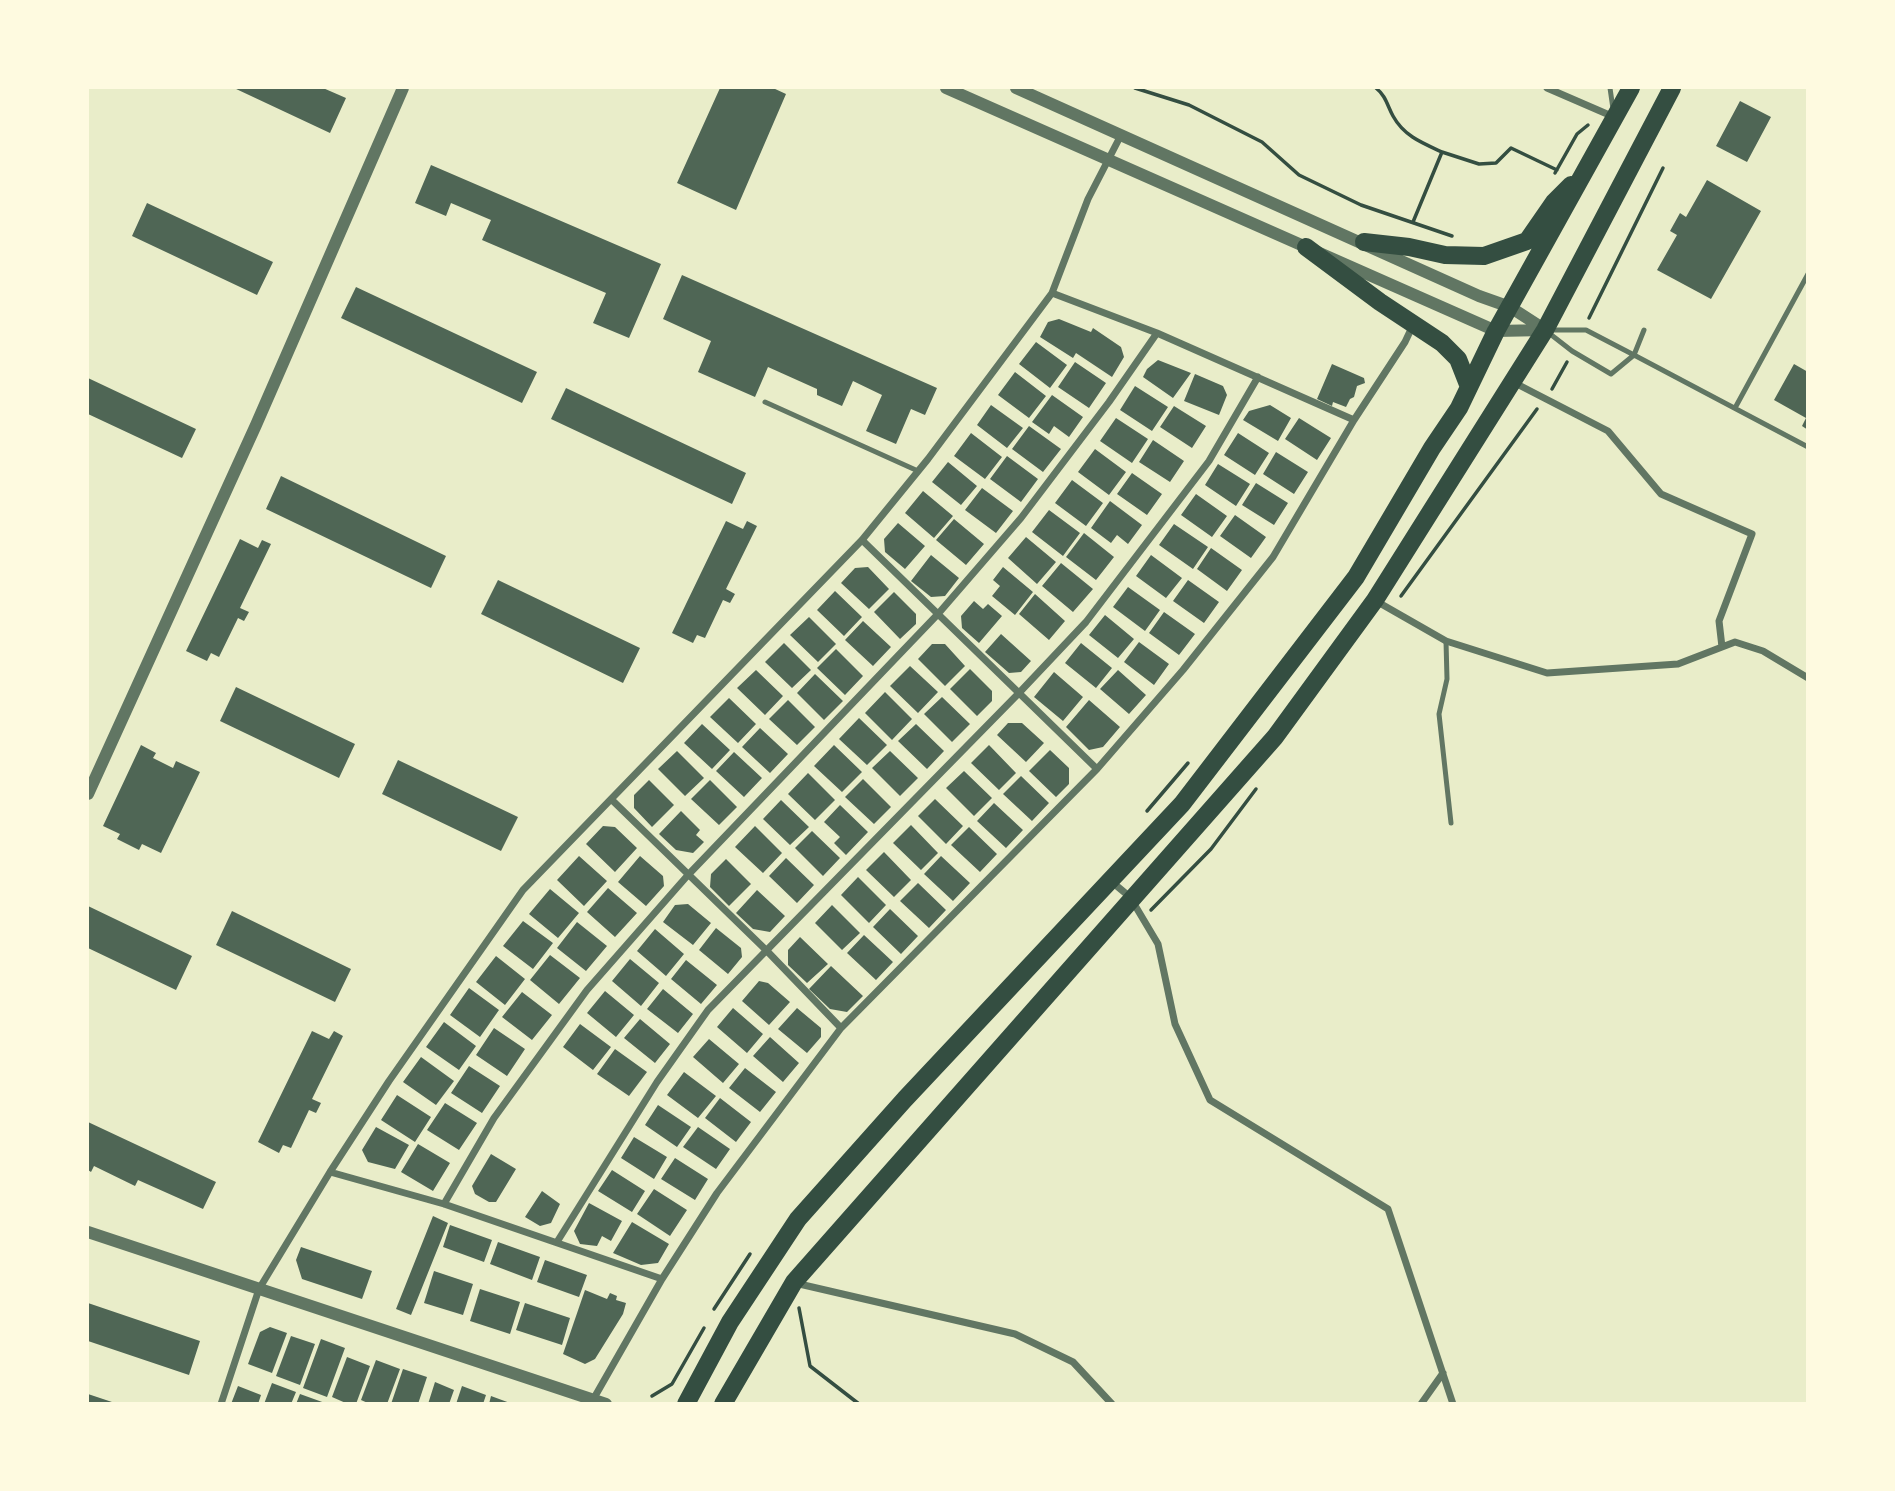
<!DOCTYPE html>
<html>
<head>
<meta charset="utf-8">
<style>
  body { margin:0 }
  #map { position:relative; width:1895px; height:1491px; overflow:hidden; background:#e9edc9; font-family:"DejaVu Sans",sans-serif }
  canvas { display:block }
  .frame { position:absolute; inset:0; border:89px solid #fefae0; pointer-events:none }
</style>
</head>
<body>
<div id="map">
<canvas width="1895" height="1491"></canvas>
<div class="frame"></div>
</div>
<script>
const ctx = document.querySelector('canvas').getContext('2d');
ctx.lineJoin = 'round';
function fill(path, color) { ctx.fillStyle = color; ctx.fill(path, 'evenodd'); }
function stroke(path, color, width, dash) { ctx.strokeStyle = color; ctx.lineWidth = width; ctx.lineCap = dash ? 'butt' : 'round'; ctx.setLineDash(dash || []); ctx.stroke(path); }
fill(new Path2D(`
  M234,88H323L346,98L330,133Z
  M720,88H773L786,94L736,210L677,183Z
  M1740,101L1771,117L1747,162L1716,146Z
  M431,165L661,264L629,338L593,323L606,293L482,240L491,220L451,203L446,216L415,203Z
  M1707,180L1761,211L1711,299L1657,270L1677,235L1670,231L1680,213L1686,217Z
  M147,203L273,262L257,295L132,236Z
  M682,275L937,388L925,415L911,409L896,444L866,431L882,395L853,381L842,406L817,395V389L768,367L755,397L698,372L711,341L663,319Z
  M356,287L537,372L522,403L341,318Z
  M1059,319L1091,332L1093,328L1121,347L1124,357L1112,377L1076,353L1073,358L1040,337L1048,322Z
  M1036,342L1067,365L1050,388L1019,364Z
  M1158,360L1191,373L1173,398L1143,377L1147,369Z
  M1075,362L1106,383L1089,408L1058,387Z
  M1332,364L1364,378L1365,383L1357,386L1354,397L1350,399L1346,407L1333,402L1332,406L1317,399Z
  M1794,364L1808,372V430L1802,426L1806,418L1774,400Z
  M1015,372L1046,396L1029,418L998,395Z
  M1195,374L1223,386L1227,395L1219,415L1184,401Z
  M88,378L196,429L182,458L88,414Z
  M1135,386L1168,407L1152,431L1120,410Z
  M566,388L746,473L732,504L551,419Z
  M1052,395L1083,417L1069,437L1054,426L1049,434L1032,422Z
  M991,405L1023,428L1007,448L977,425Z
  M1270,405L1291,418L1278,441L1243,420L1249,411Z
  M1174,406L1206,426L1192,448L1160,427Z
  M1116,418L1148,439L1132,463L1100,441Z
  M1299,418L1331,438L1317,460L1285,439Z
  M1029,426L1061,449L1043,472L1012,449Z
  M971,433L1002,457L985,479L954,456Z
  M1238,433L1269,453L1255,475L1224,455Z
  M1153,440L1184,461L1170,482L1139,462Z
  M1095,449L1126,472L1109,495L1078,472Z
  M1276,452L1308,472L1294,494L1263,474Z
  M1007,456L1038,479L1021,502L990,479Z
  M948,462L977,486L961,505L932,482Z
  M1218,464L1250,484L1236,506L1205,485Z
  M1132,473L1162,494L1147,515L1117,494Z
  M281,476L446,556L431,588L266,509Z
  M1072,480L1103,503L1086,526L1055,503Z
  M1256,483L1288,503L1274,525L1242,505Z
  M982,488L1013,511L996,533L965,510Z
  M923,491L953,516L934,538L905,513Z
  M1196,494L1227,516L1212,537L1181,515Z
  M1110,501L1142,525L1128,544L1117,535L1111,543L1091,528Z
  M1049,510L1080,533L1063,556L1032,532Z
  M1235,515L1266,537L1251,558L1220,536Z
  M954,519L984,544L966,565L936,540Z
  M726,521L743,529L747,521L757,526L726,589L735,594L730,603L723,600L705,638L697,635L693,643L672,633Z
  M898,523L925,546L905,569L885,552L884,539Z
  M1174,524L1208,547L1193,569L1159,545Z
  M1084,533L1114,557L1096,580L1066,557Z
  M1026,537L1056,562L1037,584L1008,558Z
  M240,539L258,548L262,540L271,544L240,608L249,612L244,621L238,618L219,657L211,653L207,661L186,651Z
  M1211,548L1242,570L1227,591L1197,569Z
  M931,555L959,578L945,596L931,597L911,581Z
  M1151,555L1182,578L1166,598L1136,576Z
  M1061,563L1093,589L1073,612L1042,586Z
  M868,567L889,589L869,609L841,583L855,568Z
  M1003,567L1033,592L1015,615L992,596L1000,586L993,580Z
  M498,580L640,648L623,683L481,614Z
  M1188,580L1219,602L1204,623L1173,601Z
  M1128,587L1160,610L1145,631L1113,607Z
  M835,591L862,617L844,636L817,610Z
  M894,592L916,614V624L900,639L874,612Z
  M1035,594L1065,621L1049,640L1019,614Z
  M974,601L983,609L988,604L1002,616L979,643L962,628L961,616Z
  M1164,612L1195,634L1179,655L1149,633Z
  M1105,615L1134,639L1118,658L1089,635Z
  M809,617L836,644L818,662L790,635Z
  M863,621L891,647L873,666L845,640Z
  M1001,634L1031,661L1021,672L1009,673L985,652Z
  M1139,642L1169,664L1154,685L1124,662Z
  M784,643L811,670L792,688L765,662Z
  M1081,643L1112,668L1096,688L1065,663Z
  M932,644H945L965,666L945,686L918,659Z
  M836,649L863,676L845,695L817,668Z
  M910,666L938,692L918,713L890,686Z
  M970,669L992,691V701L977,716L950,689Z
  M756,670L783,696L765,715L737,688Z
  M1118,670L1146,695L1129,714L1100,689Z
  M1054,672L1083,697L1063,721L1034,697Z
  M815,674L843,701L824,720L797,693Z
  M236,687L355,744L339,778L220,721Z
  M885,692L912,719L892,740L865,713Z
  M942,697L970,724L952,742L924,714Z
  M729,698L756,724L738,743L710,717Z
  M788,700L815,727L797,745L769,719Z
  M1089,700L1120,727L1103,747L1089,750L1066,727Z
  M859,718L887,745L867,765L839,739Z
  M1008,723H1022L1044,743L1026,762L997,735Z
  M702,724L730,750L712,769L684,743Z
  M916,724L944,751L927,769L898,741Z
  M760,728L788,754L770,773L742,747Z
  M141,745L156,753L153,758L173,768L176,761L200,772L161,853L142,844L139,850L117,839L120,834L103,826Z
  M834,745L862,772L842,792L814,766Z
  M989,745L1016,773L999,790L971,763Z
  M1050,750L1069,768V784L1056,797L1029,771Z
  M677,751L704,778L685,796L658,769Z
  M890,751L918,778L900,796L872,768Z
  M734,752L762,778L744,797L716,771Z
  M398,760L518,817L501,851L382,794Z
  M964,771L992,798L974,816L946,788Z
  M808,773L835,800L815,820L788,794Z
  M1021,776L1049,803L1032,821L1003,794Z
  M863,779L891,807L874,824L845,797Z
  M649,780L674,805L652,827L634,808V795Z
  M710,780L737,807L719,825L691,799Z
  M935,799L963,826L946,844L918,816Z
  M781,800L809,827L790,845L763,819Z
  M994,803L1023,830L1006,848L977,821Z
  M840,805L868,832L846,855L834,843L840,837L824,822Z
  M681,811L700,830L696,835L704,842L693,853L676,850L659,834Z
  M911,825L938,853L921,870L893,843Z
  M603,826L615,827L637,848L615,872L586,844Z
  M755,826L782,853L763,873L735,847Z
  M969,827L997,854L980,872L951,845Z
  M812,831L840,858L823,876L795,848Z
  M884,852L911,880L894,897L866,870Z
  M579,856L607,881L584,906L557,880Z
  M640,856L663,876L664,886L646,906L618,882Z
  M941,856L970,883L953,901L924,874Z
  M786,858L814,885L797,903L769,876Z
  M726,859L751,884L729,906L710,887L711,874Z
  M858,877L886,905L869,923L841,895Z
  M918,883L946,910L929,928L900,901Z
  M608,888L637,913L615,937L587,912Z
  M550,889L579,913L558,938L529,914Z
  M757,890L785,916L770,932L753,929L736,913Z
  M688,904L711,923L693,945L663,922L675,905Z
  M832,905L860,933L842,950L815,923Z
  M88,906L192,956L176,990L88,948Z
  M890,909L918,936L901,954L873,927Z
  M232,911L351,969L335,1002L216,945Z
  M523,921L553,943L533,969L503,946Z
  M577,922L607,946L586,971L557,948Z
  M716,928L741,948L742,957L728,974L699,950Z
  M655,929L684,954L666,976L637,951Z
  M864,935L893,962L876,980L847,953Z
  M800,937L828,964L807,983L788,965V950Z
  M550,955L580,978L559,1004L530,980Z
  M496,956L525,979L505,1005L476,982Z
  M630,959L659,983L641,1006L612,981Z
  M686,960L717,985L701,1004L671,979Z
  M831,966L863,996L847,1012L830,1009L809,989Z
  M759,981L768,983L790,1002L769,1025L742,1001Z
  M469,988L499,1010L480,1037L450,1015Z
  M663,989L693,1014L678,1033L647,1009Z
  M605,991L634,1015L616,1037L587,1013Z
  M522,992L552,1015L532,1040L502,1017Z
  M733,1008L763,1034L747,1053L717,1027Z
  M797,1008L821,1028V1037L807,1053L778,1029Z
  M640,1019L670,1044L655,1063L624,1038Z
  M444,1022L476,1046L459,1070L426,1047Z
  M580,1024L611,1047L593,1070L563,1047Z
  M494,1028L525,1049L507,1076L476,1055Z
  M312,1031L329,1039L334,1031L343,1036L312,1099L321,1103L316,1113L309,1110L291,1148L283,1145L279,1153L258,1142Z
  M770,1037L799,1063L783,1082L753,1056Z
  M709,1039L739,1064L723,1083L693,1057Z
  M615,1049L647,1072L629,1096L597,1074Z
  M421,1057L454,1081L436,1105L403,1082Z
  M469,1066L500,1086L482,1113L451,1093Z
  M745,1068L776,1092L760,1112L729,1088Z
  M684,1072L716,1096L698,1118L667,1095Z
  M397,1095L431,1117L415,1142L381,1120Z
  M720,1098L751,1122L736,1142L705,1118Z
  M445,1103L477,1123L459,1150L427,1130Z
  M658,1105L691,1127L677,1147L645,1125Z
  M88,1122L216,1182L203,1209L138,1180L135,1186L94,1166L91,1172L88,1170Z
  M376,1127L409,1145L395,1169L368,1162L362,1150Z
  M698,1127L730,1149L716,1169L683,1147Z
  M634,1137L667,1157L654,1179L621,1158Z
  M418,1144L450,1163L433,1191L401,1172Z
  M491,1154L516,1169L496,1202H489L475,1194L472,1186Z
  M675,1158L708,1179L695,1200L661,1179Z
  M612,1170L645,1191L632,1212L598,1191Z
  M654,1189L687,1210L670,1236L637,1214Z
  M542,1191L560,1204L551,1223L540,1226L525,1217Z
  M589,1203L622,1221L611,1241L602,1236L597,1246L580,1244L574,1231Z
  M433,1216L448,1223L411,1315L396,1309Z
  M632,1222L669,1244L658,1263L641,1265L613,1253Z
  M450,1225L492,1240L484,1262L443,1247Z
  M498,1242L540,1257L532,1280L490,1264Z
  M301,1247L372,1271L362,1299L302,1279L296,1260Z
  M545,1260L587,1275L579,1297L537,1282Z
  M434,1271L473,1284L463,1315L424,1303Z
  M480,1289L520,1302L510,1334L470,1321Z
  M585,1290L607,1299L610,1293L617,1296L616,1300L626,1303L623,1314L595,1359L585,1364L563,1354Z
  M88,1303L200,1341L189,1375L88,1341Z
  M525,1303L570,1318L562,1345L516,1330Z
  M270,1327L287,1333L272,1373L248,1364L260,1332Z
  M291,1336L315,1344L300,1385L276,1376Z
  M321,1339L345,1348L327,1397L303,1388Z
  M347,1357L370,1366L356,1404H348L332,1397Z
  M376,1360L400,1369L387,1404H370L361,1400Z
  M403,1369L427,1377L418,1404H391Z
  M435,1382L454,1390L449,1404H428Z
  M272,1383L296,1392L291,1404H264Z
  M238,1386L261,1395L258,1404H231Z
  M462,1386L486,1395L483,1404H456Z
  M88,1394L115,1403V1404H88Z
  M300,1394L325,1403V1404H296Z
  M491,1396L510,1403V1404H489Z`), '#4f6655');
stroke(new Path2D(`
  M1135,88L1189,105L1262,142L1299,175L1361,205L1452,236
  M1376,88C1386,96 1387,105 1393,116C1404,136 1422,143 1442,152
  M1555,173L1577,134L1588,125
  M1413,222L1442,152L1479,164L1496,163L1511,148L1557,170
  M1589,318L1663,168
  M1552,389L1567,362
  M1401,596L1537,409
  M1147,811L1188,763
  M1151,910L1211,849L1256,789
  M799,1308L810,1366L859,1404
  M714,1309L750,1254
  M652,1396L672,1384L704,1328`), '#344e41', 3.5);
stroke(new Path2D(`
  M1610,88L1613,109
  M1545,330H1586L1634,355L1611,374L1572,351Z
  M1644,330L1634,355L1808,447
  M765,402L918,471
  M1735,408L1808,274
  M1446,641L1447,679L1439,714L1451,823`), '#617663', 5);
stroke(new Path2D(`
  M1547,88L1614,117
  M1052,293L1157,333L1354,420
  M1513,382L1608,431L1661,494L1752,534L1719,621L1722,647
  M862,540L1097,769
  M1376,601L1446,641L1547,673L1678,664L1735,642L1763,651L1808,678
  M612,800L767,951L841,1028
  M1112,882L1130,897L1158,944L1175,1024L1210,1100L1388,1209L1453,1404
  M330,1172L444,1204L662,1279
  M444,1204L494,1118L587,990L688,875L938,614L1021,518L1109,402L1157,333
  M557,1242L657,1082L708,1010L1018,694L1086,622L1209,461L1258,377
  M795,1283L1015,1334L1073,1362L1112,1404
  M594,1398L662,1279L717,1193L841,1028L1097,769L1183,670L1273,557L1354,420L1405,342L1413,325
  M221,1404L259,1289L330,1172L389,1081L523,890L862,540L928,459L1052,293L1088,199L1121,135
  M1421,1404L1443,1373`), '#617663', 7);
stroke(new Path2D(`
  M946,88L1496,331L1545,330
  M1016,88L1479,296L1510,307L1544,329
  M88,794L256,425L403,88
  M88,1232L606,1404`), '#617663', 12);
stroke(new Path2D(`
  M1364,242L1409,247L1445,255L1484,256L1527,241L1554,202L1571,185
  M1306,247L1380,302L1442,343L1458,359L1469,387
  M686,1404L730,1322L798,1219L905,1099L1182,804L1356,577L1432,448L1459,408L1496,331L1631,88
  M723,1404L794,1282L1275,737L1375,600L1545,330L1672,88`), '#344e41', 18);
</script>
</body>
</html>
